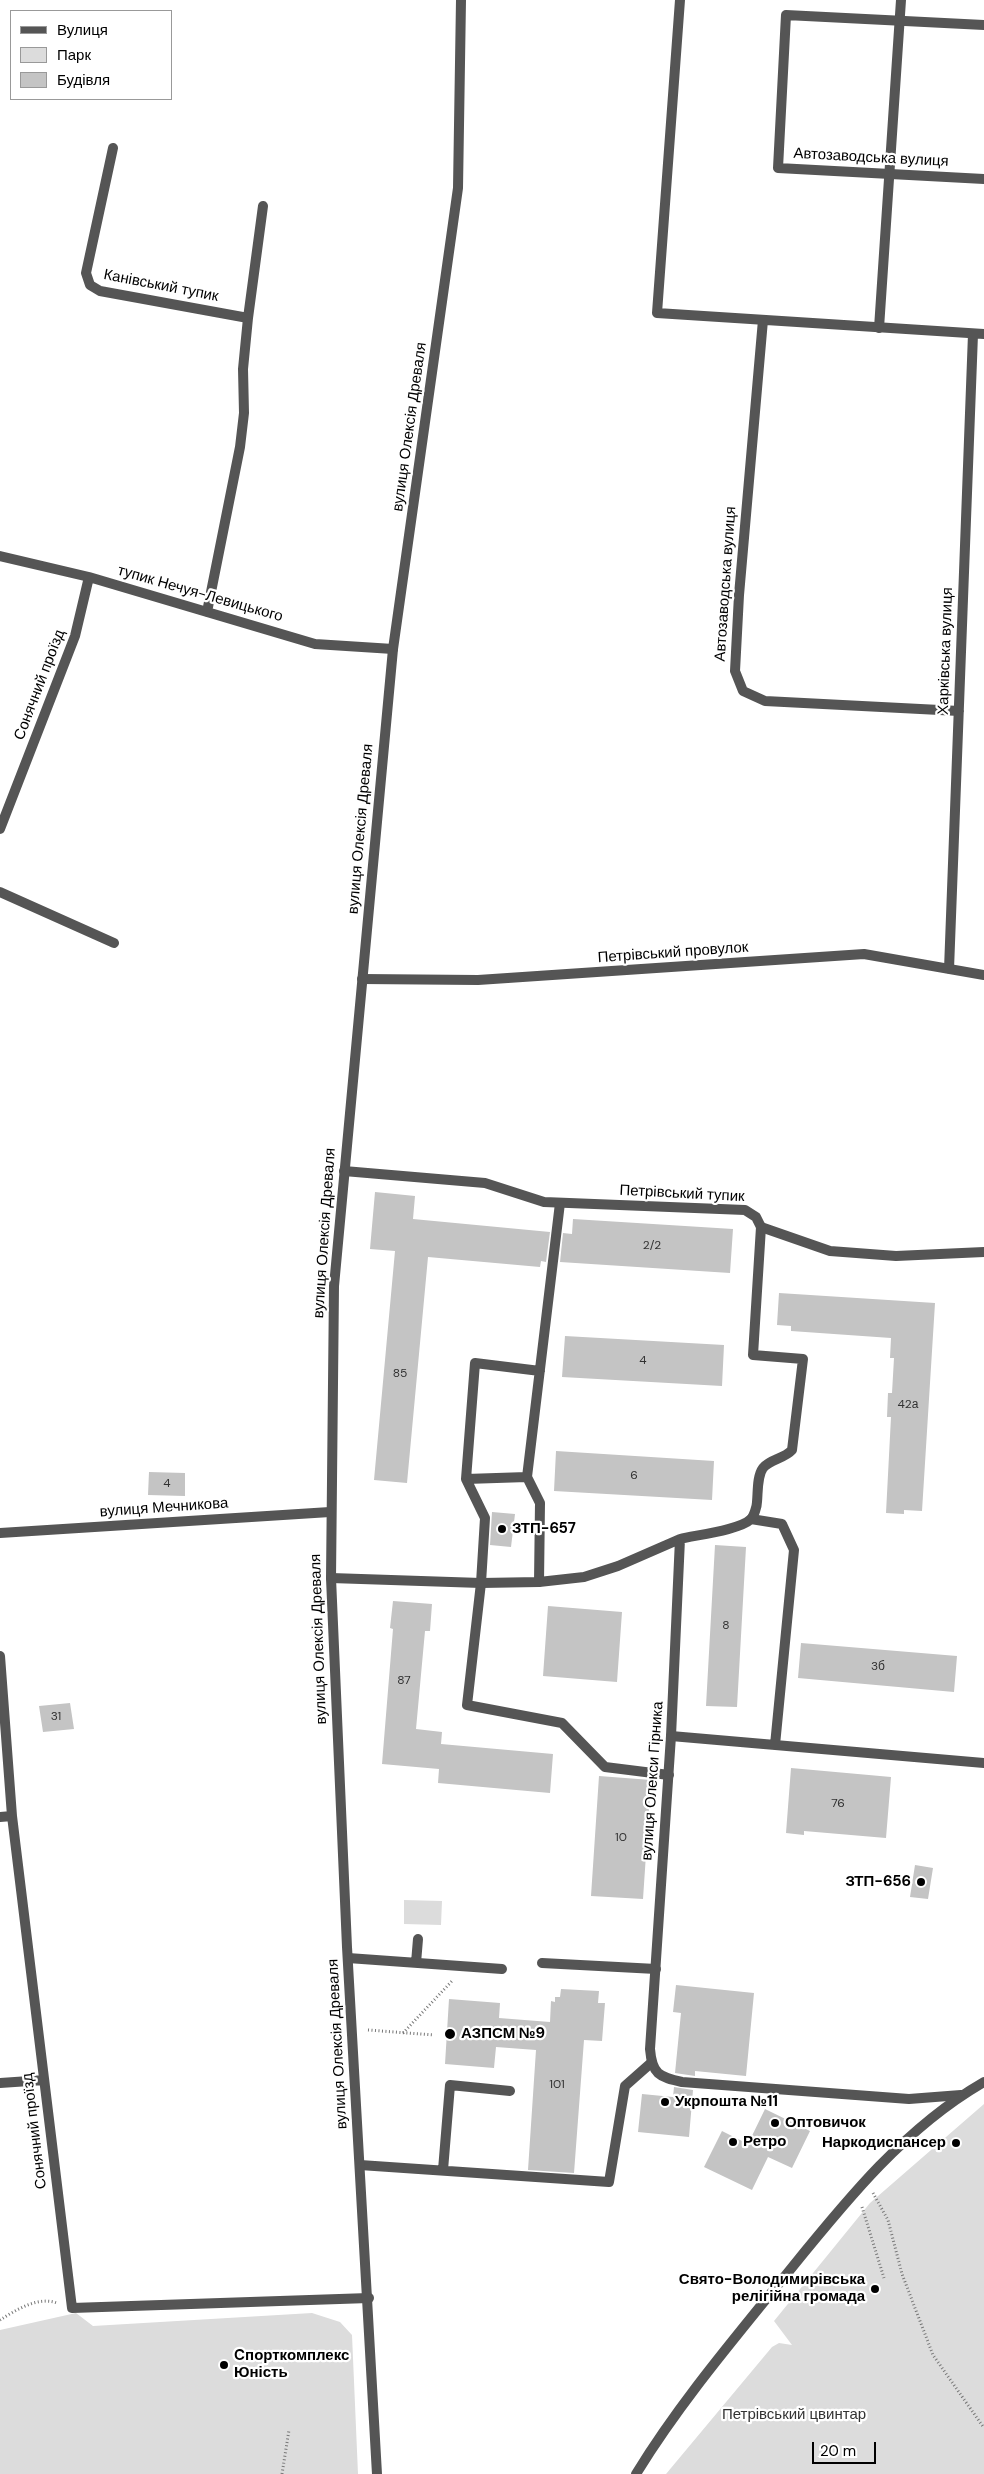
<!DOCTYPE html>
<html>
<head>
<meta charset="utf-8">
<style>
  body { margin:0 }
  #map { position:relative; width:984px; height:2474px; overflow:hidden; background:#fff; font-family:"DM Sans",sans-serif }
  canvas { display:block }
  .legend { position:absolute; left:10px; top:10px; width:162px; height:90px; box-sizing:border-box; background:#fff; border:1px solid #999; margin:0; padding:6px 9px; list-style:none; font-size:15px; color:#000 }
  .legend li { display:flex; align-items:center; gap:10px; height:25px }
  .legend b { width:25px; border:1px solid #999 }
  .scale { position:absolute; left:812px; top:2442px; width:64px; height:22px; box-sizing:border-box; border:2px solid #000; border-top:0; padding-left:6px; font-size:15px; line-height:18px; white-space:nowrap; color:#000; -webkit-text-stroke:4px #fff; paint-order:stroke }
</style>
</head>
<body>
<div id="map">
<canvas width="984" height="2474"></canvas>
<ul class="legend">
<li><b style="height:6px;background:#555"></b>Вулиця</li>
<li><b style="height:14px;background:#dcdcdc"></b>Парк</li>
<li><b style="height:14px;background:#c4c4c4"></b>Будівля</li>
</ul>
<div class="scale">20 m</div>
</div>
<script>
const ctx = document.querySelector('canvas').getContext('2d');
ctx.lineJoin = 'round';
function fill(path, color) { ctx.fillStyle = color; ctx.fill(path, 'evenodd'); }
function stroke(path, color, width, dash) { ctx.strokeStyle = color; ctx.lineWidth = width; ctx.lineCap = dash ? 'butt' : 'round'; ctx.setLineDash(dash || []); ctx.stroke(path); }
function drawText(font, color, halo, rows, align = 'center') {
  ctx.font = font + ' "DM Sans",sans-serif'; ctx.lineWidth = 4.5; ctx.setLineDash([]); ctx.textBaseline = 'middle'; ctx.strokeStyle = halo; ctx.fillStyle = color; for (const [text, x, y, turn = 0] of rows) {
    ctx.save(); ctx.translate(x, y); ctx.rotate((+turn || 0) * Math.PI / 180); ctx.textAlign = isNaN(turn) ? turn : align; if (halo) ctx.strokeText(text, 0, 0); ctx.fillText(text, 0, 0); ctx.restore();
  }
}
fill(new Path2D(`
  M404,1900L442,1901L441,1925L404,1924Z
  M984,2104V2474H666L772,2347L779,2343L792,2345L774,2321L870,2203Z
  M76,2313L93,2326L312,2313L340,2322L352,2335L358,2474H0V2330Z`), '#dcdcdc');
fill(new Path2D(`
  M375,1192L415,1196L413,1219L550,1232L546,1262L541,1261L540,1267L428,1257L407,1483L374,1480L395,1251L370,1249Z
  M573,1219L733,1229L730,1273L560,1262L563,1233L572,1234Z
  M779,1293L935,1303L922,1511L904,1510V1514L886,1513L891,1417H887L888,1393H892L894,1358H890L891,1338L791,1331V1326L777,1325Z
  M565,1336L724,1345L722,1386L562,1377Z
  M556,1451L714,1461L712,1500L554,1491Z
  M149,1472L185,1473V1496L148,1495Z
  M492,1512L515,1514L511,1547L490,1545Z
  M715,1545L746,1547L737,1707L706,1706Z
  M393,1601L432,1604L430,1631H425L416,1729L442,1732L441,1744L553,1754L550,1793L438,1783L439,1769L382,1764L393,1629L390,1628Z
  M548,1606L622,1612L617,1682L543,1676Z
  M801,1643L957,1656L954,1692L798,1678Z
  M70,1703L74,1729L43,1732L39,1706Z
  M791,1768L891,1777L886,1838L804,1831V1835L786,1833Z
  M599,1776L651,1780L643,1899L591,1896Z
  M915,1865L933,1868L928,1899L910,1897Z
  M676,1985L754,1993L746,2076L695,2071V2076L675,2073L681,2013L673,2012Z
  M561,1989L599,1991L598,2003H605L602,2041L584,2040L574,2173L528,2170L536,2050L496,2047L494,2068L445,2064L449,1999L500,2003L499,2018L550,2022L551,2001L555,2002V1997H560Z
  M674,2087L693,2090L689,2137L638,2132L642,2094L673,2097Z
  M765,2109L810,2131L792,2168L768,2157L752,2190L704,2167L722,2131L748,2144Z`), '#c4c4c4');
stroke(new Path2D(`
  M368,2030L434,2035
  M403,2033L452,1981
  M873,2193L888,2220L902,2274L933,2355L984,2428
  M862,2207L884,2278
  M0,2320C16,2310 38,2296 57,2303
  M282,2474L289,2430`), '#777', 3, [1, 2.5]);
stroke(new Path2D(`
  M879,328L901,0
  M0,892L114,943
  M761,1227L830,1251L896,1256L984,1252
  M540,1371L475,1363L466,1479L485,1518L481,1583L467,1705L562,1723L605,1767L669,1775
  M466,1479L527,1477
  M751,1519L782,1524L794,1550L775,1745
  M539,1582L540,1503L527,1477L560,1203
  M671,1736L984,1763
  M360,2165L609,2182L625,2086L651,2063
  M443,2170L450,2085L510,2091`), '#555', 10);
stroke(new Path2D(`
  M348,1958L502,1969
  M416,1963L418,1939
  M542,1963L656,1969`), '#555', 10);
stroke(new Path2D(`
  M680,0L657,313L984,334
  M984,25L786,15L778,168L984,179
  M113,148L86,273L90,285L100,291L248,318
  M763,320L739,595L735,671L743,691L765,701L959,711
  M0,556L89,577L315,644L393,649
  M207,612L240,447L244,413L243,369L248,318L263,206
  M0,829L75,636L89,577
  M949,969L973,334
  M362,979L478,980L864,954L984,975
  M344,1171L485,1183L544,1202L745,1210L756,1217L761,1227L753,1355L803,1359L792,1450C784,1459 770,1459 763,1468C757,1476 758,1492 757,1502C757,1506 754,1516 751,1519C740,1530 696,1535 680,1539
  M0,1533L330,1512
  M331,1578L481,1583L539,1582L584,1577L618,1566L680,1539L671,1736L650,2049C652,2074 659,2077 682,2082L909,2099L961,2095
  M0,1656L12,1816L72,2308L369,2298
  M0,1817L12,1816
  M0,2083L44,2080`), '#555', 10);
stroke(new Path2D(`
  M377,2474L347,1947L331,1578L334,1286L393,649L458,188L461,0
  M636,2474C676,2409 724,2351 772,2292C835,2215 897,2132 984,2082`), '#555', 10);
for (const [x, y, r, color] of [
  [502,1529,5,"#000"],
  [921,1882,5,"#000"],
  [450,2034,6,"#000"],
  [665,2102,5,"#000"],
  [775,2123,5,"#000"],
  [733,2142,5,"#000"],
  [956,2143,5,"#000"],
  [875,2289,5,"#000"],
  [224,2365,5,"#000"]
]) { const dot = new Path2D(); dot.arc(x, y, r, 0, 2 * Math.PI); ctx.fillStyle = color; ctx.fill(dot); stroke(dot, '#fff', 2); }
drawText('12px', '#313131', null, [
  ["2/2",652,1246],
  ["4",643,1361],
  ["85",400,1374],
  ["42а",908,1405],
  ["6",634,1476],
  ["4",167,1484],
  ["8",726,1626],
  ["3б",878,1667],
  ["87",404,1681],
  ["31",56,1717],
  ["76",838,1804],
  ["10",621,1838],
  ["101",557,2085]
]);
drawText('15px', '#000', '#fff', [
  ["Автозаводська вулиця",871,158,3],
  ["Канівський тупик",161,286,11],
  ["вулиця Олексія Древаля",410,427,-82],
  ["Автозаводська вулиця",726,584,-86],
  ["тупик Нечуя-Левицького",200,594,16],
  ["Харківська вулиця",946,651,-88],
  ["Сонячний проїзд",40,685,-69],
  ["вулиця Олексія Древаля",361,829,-85],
  ["Петрівський провулок",673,953,-4],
  ["Петрівський тупик",682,1194,3],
  ["вулиця Олексія Древаля",325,1233,-86],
  ["вулиця Мечникова",164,1508,-4],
  ["вулиця Олексія Древаля",319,1639,-92],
  ["вулиця Олекси Гірника",653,1781,-86],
  ["вулиця Олексія Древаля",338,2044,-93],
  ["Сонячний проїзд",35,2131,-97]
]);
drawText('bold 15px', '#000', '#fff', [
  ["ЗТП-657",512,1529],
  ["ЗТП-656",911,1882,"right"],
  ["АЗПСМ №9",461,2034],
  ["Укрпошта №11",675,2102],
  ["Оптовичок",785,2123],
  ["Ретро",743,2142],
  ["Наркодиспансер",946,2143,"right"],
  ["Свято-Володимирівська",865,2280,"right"],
  ["релігійна громада",865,2297,"right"],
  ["Cпорткомплекс",234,2356],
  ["Юність",234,2373]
], 'left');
drawText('15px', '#333', '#fff', [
  ["Петрівський цвинтар",794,2415]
]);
</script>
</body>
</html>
